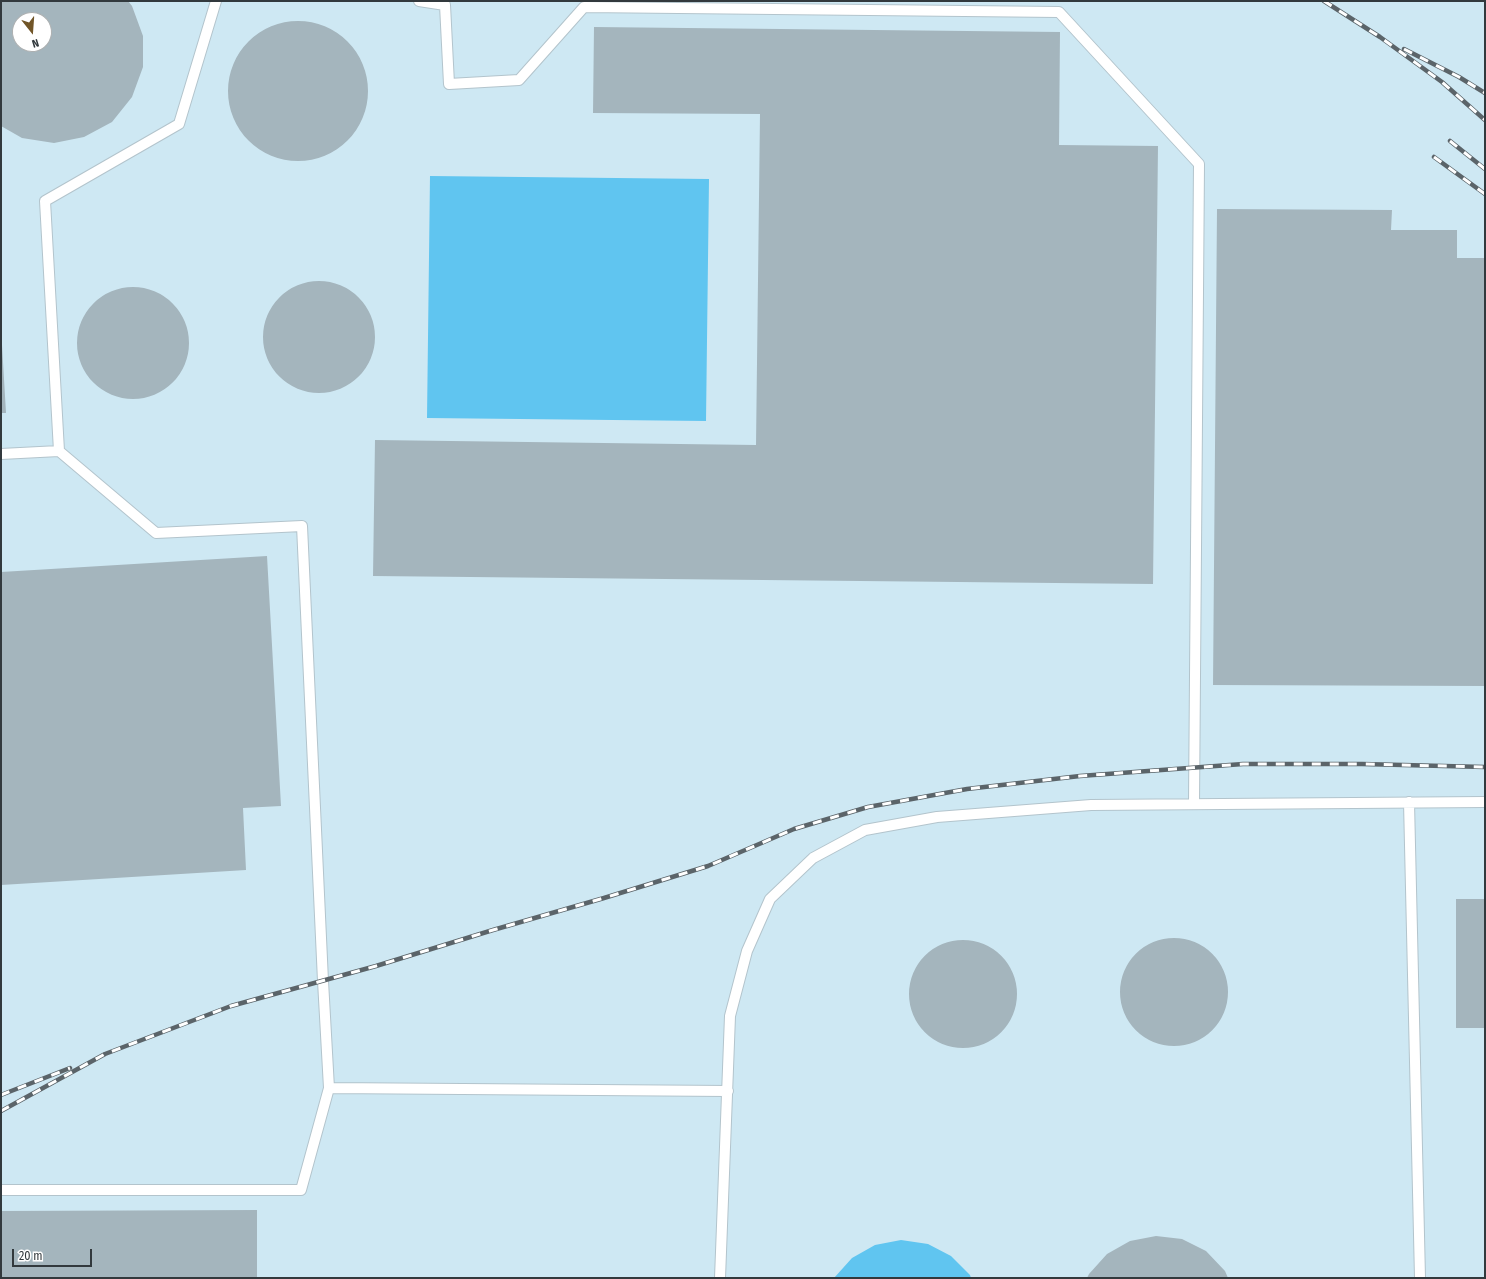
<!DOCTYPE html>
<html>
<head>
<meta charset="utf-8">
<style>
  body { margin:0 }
  #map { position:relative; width:1486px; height:1279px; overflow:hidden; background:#e2f4fd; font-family:"Fira Sans Condensed",sans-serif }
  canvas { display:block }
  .frame { position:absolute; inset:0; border:2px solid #32393d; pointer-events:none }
  .north { position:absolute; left:12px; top:12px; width:40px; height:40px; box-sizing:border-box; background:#fff; border:1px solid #adb0b1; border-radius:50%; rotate:163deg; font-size:11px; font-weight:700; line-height:16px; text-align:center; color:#32393d }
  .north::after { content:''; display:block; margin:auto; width:14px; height:18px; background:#715528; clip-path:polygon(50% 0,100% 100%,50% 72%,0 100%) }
  .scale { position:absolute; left:12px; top:1249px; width:80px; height:18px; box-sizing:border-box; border:2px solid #32393d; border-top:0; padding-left:5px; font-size:12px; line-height:14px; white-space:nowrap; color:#32393d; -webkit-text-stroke:3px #fff; paint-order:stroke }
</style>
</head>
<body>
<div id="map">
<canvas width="1486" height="1279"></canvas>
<div class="frame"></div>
<div class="north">N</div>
<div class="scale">20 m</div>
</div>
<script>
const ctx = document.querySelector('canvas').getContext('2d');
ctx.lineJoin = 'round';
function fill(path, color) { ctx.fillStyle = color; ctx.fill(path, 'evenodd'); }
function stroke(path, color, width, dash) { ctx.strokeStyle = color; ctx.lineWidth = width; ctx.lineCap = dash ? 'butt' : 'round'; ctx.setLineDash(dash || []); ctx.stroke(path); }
fill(new Path2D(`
  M1,1H1485V1278H1ZM20,20H44V44H20Z`), '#cee8f3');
fill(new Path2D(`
  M430,176L709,179L706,421L427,418Z
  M901,1240L928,1244L951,1256L970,1275L971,1278H834L852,1258L875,1245Z`), '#60c5f0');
fill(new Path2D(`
  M1,1H128L132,6L143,36V67L132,97L112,122L84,137L54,143L22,138L1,126ZM20,20H44V44H20Z
  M228 91a70 70 0 1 1 140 0a70 70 0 1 1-140 0Z
  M594,27L1060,32L1059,145L1158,146L1153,584L373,576L375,440L756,445L760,114L593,113Z
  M1217,209L1392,210L1391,230H1457V258H1485V686L1213,685Z
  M263 337a56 56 0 1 1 112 0a56 56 0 1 1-112 0Z
  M77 343a56 56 0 1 1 112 0a56 56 0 1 1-112 0Z
  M1,345H2L6,413H1Z
  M267,556L281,806L243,808L246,870L1,885V572Z
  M1456,899H1485V1028H1456Z
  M1120 992a54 54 0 1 1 108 0a54 54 0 1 1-108 0Z
  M909 994a54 54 0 1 1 108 0a54 54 0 1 1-108 0Z
  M257,1210V1278H1V1211Z
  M1156,1236L1182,1239L1206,1251L1225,1271L1228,1278H1087L1089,1274L1107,1254L1130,1241Z`), '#a4b5bd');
const service = new Path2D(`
  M419,1L445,5L449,84L519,80L584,7L1059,12L1199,164L1194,804
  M59,451L45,201L179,124L216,1
  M1,454L59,451L156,533L302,526L323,981L329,1088L301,1190H1
  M1409,802L1420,1278
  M329,1088L728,1091
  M720,1278L730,1016L747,951L770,899L813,858L865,830L937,817L1091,805L1485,802`);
stroke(service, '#b3c4cc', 12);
stroke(service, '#fff', 10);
const rail = new Path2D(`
  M1324,1L1380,37L1442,82L1485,120
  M1404,49L1459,77L1485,93
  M1450,141L1485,169
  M1434,157L1485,194
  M1,1095L70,1068
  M1,1111L105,1054L231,1006L376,966L493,930L604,898L708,866L794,829L868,807L967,789L1080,776L1243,764H1362L1485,767`);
stroke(rail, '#5b6469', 4.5);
stroke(rail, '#fff', 3, [9]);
</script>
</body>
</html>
